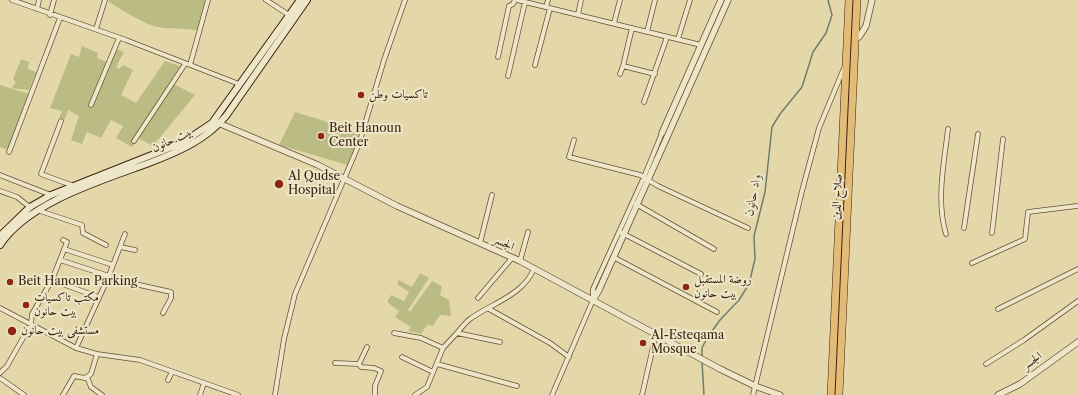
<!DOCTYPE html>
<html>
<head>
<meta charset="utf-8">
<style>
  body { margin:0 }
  canvas { display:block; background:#e4d8ab }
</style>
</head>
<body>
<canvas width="1078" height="395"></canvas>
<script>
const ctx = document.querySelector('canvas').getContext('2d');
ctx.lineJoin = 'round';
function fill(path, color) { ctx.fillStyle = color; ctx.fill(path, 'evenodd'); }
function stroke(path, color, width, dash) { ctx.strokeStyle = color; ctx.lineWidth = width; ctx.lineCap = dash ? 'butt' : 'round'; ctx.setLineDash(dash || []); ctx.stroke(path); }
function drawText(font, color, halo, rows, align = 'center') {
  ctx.font = font + ' "Libre Caslon Text",Amiri,serif'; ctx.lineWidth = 4; ctx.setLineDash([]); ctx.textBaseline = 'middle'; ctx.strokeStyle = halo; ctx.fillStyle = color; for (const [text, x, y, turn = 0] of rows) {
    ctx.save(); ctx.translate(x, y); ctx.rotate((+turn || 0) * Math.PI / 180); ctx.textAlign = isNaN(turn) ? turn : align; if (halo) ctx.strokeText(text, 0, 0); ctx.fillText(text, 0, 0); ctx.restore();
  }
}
fill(new Path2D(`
  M109,0H205L197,30C182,28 165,30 150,25C136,19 122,10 109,2Z
  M82,46L98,53L97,58L107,62L114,48L124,52L116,67L119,69L123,65L133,70L121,95L136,103L165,61L180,66L170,82L195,95L153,146L138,138L132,147L116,138L123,126L111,120L101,138L87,132L82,144L71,140L79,116L68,110L65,119L59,118L62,111L50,108L71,54L79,57Z
  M21,59L29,62L28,69L36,72L29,90L12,88L16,82L13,79Z
  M0,85L29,94L8,150L0,147Z
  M295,112L358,131V140L348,165L279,145Z
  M420,273L429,278L408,310L410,312L432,281L442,286L440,295L449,300L451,316L440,315L433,326L427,325L421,334L408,331L411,327L395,317L399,311L387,302L391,295L404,301L409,292L397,284L399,280L412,287Z`), '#bbbc84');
stroke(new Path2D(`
  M702,358V348L707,338L720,320L739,300L749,284L755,259L754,236L765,192L772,127L780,114L802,87L813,52L826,33L832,15L828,0
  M702,362L704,395`), '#727d6c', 1.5);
const minor = new Path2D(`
  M12,0L126,40L239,84
  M266,0L289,15
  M517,0L701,45
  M546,7L548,0
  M37,9L39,0
  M50,15L54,0
  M578,15L581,0
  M614,23L620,0
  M632,28L623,66L655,74
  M96,29L105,0
  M647,32L655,0
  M678,39L690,0
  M498,57L509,6L513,4L515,0
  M190,65L208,0
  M535,65L550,8
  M620,74L623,66
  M508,76L525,2
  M644,102L667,37
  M91,105L119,38
  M61,121L41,174L74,186
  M574,140L569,157L640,175L658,186L748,228
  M134,141L185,64
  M9,152L60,18
  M0,175L51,195
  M0,191L17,197L31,208
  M636,204L714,249
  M37,210L82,225L83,233L106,245
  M964,228L978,134
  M622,233L701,274
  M992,233L1003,139
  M946,234C936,201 944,163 948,129
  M480,243L492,195
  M121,247L135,250
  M64,249L113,265
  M614,256L615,258L717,312
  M60,260L109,276
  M520,261L528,232
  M972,263L1025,239L1028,212L1077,206
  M108,278L171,292V298L163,313
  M52,280L98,297
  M478,298L512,258
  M0,308L76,348L97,354L140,360L238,395
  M489,309L550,343L569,357
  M998,309L1078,269
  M394,333L421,338L443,348
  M457,333C461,328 465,323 470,319C492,303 522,296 534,269
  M367,347L359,364L361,367L374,368L381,371L375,386V395
  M76,348L108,278L125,234
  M402,357L433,372
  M335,363L359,364
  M437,364L517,386
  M986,364L1024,340L1078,301
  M0,373L7,366L31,324L32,314L52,280L67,242L63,240
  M87,377L91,387L102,395
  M0,378L24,395
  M168,380L172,372
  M63,395L74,376L85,378L91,374L97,354
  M200,395L204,383
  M275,395L284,339L295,294L359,144L384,60L405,0
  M415,395L427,387L443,348L457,333L500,342
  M552,395L593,300V289L644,177L662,133
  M642,395L656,334
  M753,395L802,191L819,128L844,68`);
const tertiary = new Path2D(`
  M855,37H859L866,26L872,0
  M216,122L318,165L397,206L520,261L720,369L755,386L780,395
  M662,133L721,0
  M593,300L599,290L728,0
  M998,395L1020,384L1078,342`);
const secondary = new Path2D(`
  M0,236L30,207L51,195L182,143L212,123L300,0
  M0,245C28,202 103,180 149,163C178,152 206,140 226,116L307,0`);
const trunk = new Path2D(`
  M831,395L849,0
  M839,395L857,0`);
stroke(minor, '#685037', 5.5);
stroke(tertiary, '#685037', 7);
stroke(secondary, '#3e2210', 8);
stroke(trunk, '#3e2210', 8);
stroke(minor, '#ede6c8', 4);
stroke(tertiary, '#ede6c8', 5.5);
stroke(secondary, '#ede6c8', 6);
stroke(trunk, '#e2bc76', 7);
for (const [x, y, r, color] of [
  [361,95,4,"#8f2418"],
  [321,136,4,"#8f2418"],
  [279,184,5,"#8f2418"],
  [10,282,4,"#8f2418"],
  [686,287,4,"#8f2418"],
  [26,305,4,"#8f2418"],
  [12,331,5,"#8f2418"],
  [643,343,4,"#8f2418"]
]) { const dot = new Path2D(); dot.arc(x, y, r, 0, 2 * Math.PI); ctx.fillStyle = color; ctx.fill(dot); stroke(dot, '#ede6c8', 1.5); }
drawText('12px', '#3e2210', '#ede6c8', [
  ["تاكسيات وطن",369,95],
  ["Beit Hanoun",329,129],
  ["Center",329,143],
  ["Al Qudse",288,177],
  ["Hospital",288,191],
  ["روضة المستقبل",694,280],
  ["بيت حانون",694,294],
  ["Beit Hanoun Parking",18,282],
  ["مكتب تاكسيات",34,298],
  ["بيت حانون",34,312],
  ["مستشفى بيت حانون",21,331],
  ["Al-Esteqama",651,336],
  ["Mosque",651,350]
], 'left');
drawText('12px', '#3e2210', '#ede6c8', [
  ["بيت حانون",172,140,-25],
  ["صلاح الدين",837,197,-87],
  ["الجسر",504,243,25],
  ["الجسر",1032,361,-36]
]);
drawText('italic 13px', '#544836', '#ede6c8', [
  ["واد حانون",753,195,-79]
]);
</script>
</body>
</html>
